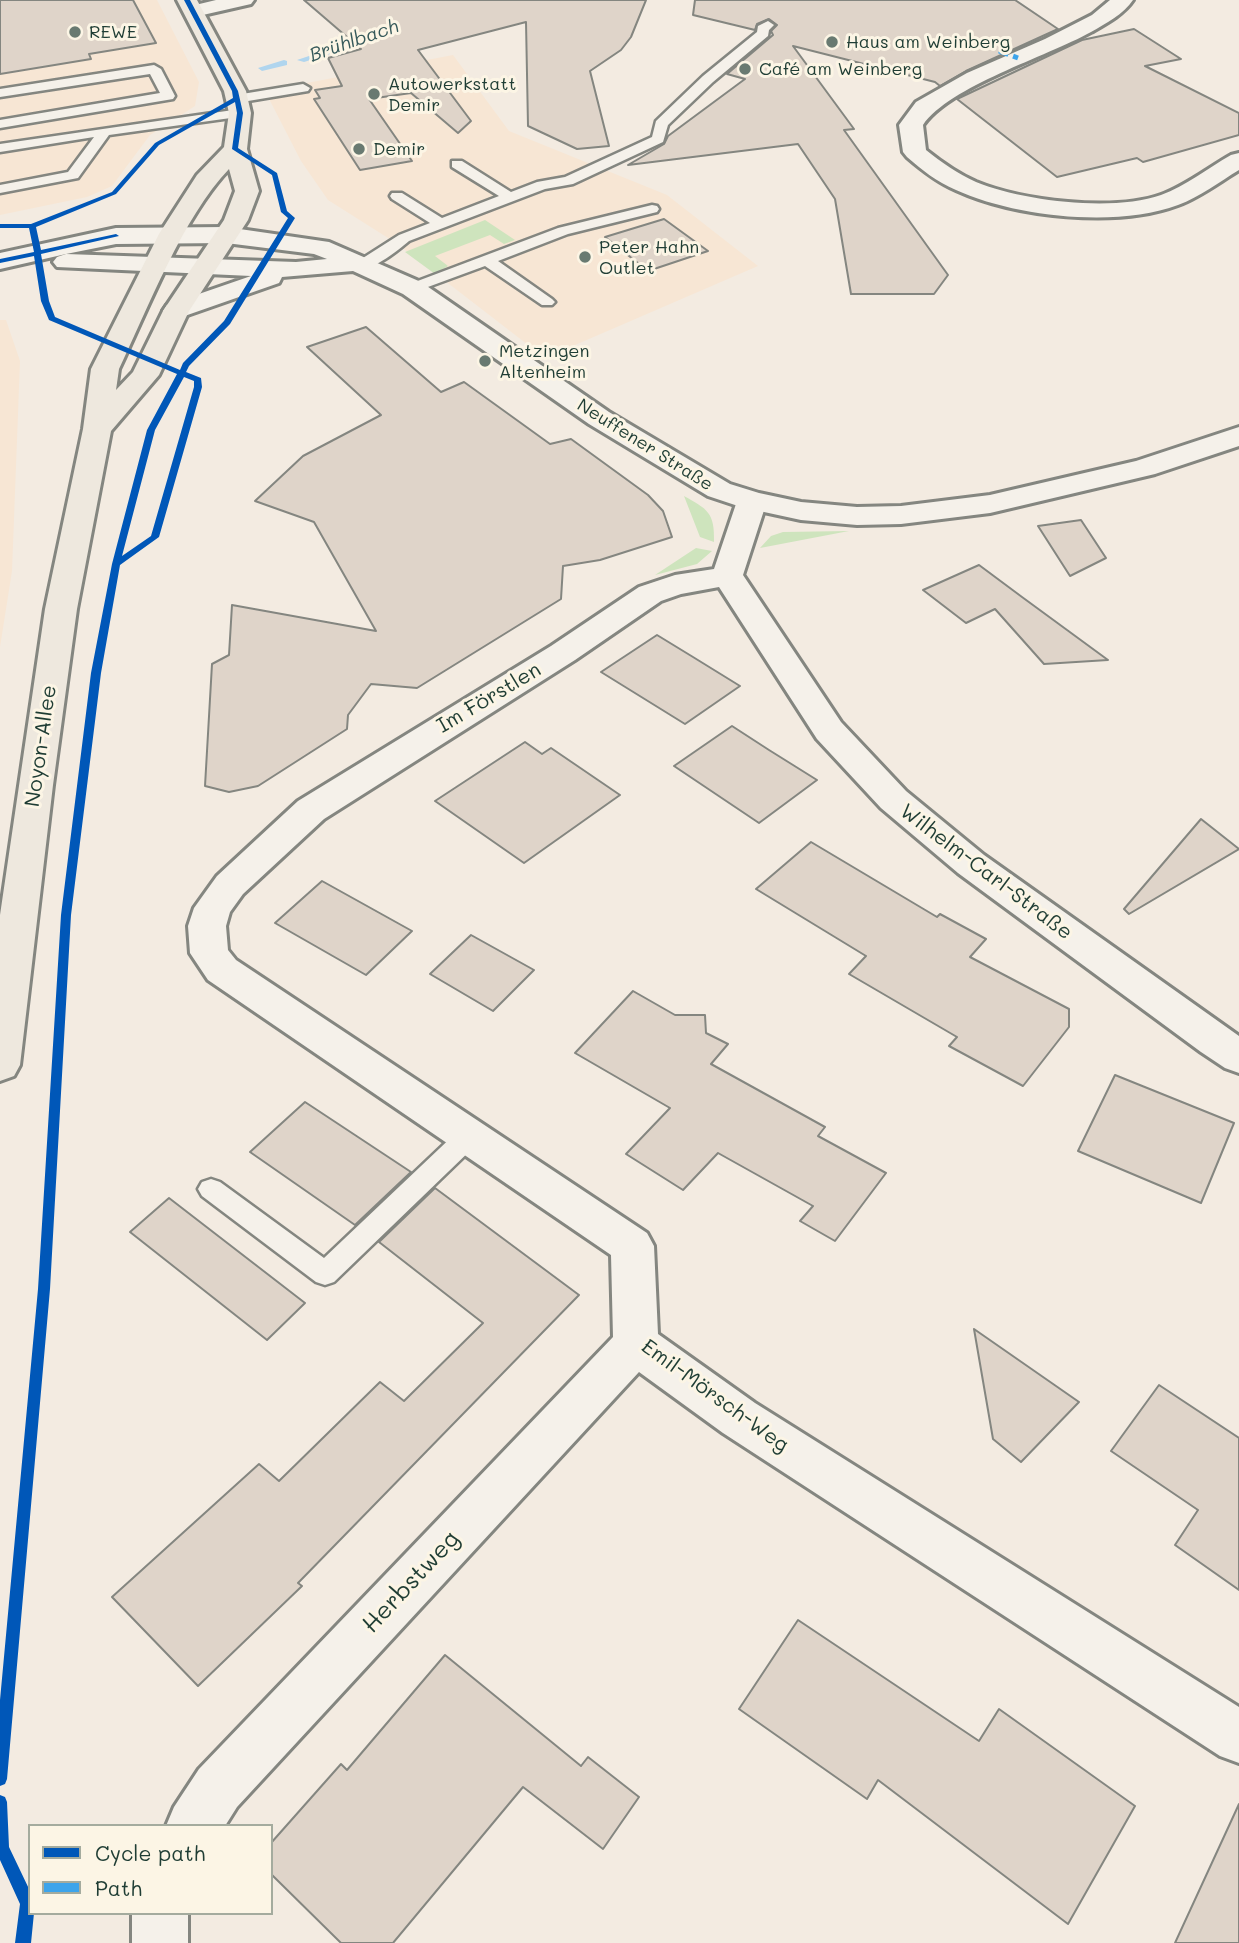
<!DOCTYPE html>
<html>
<head>
<meta charset="utf-8">
<style>
  body { margin:0 }
  #map { position:relative; width:1239px; height:1943px; overflow:hidden; background:#f3ebe1; font-family:Mali,sans-serif }
  canvas { display:block }
  .legend { position:absolute; left:28px; top:1824px; width:245px; height:91px; box-sizing:border-box; background:#fcf5e5; border:2px solid #a4ab9e; margin:0; padding:9px 12px; list-style:none; font-size:21px; color:#1f3d34 }
  .legend li { display:flex; align-items:center; gap:14px; height:35px }
  .legend b { width:35px; border:2px solid #a4ab9e }
</style>
</head>
<body>
<div id="map">
<canvas width="1239" height="1943"></canvas>
<ul class="legend">
<li><b style="height:9px;background:#0057b8"></b>Cycle path</li>
<li><b style="height:9px;background:#3da4eb"></b>Path</li>
</ul>
</div>
<script>
const ctx = document.querySelector('canvas').getContext('2d');
ctx.lineJoin = 'round';
function fill(path, color) { ctx.fillStyle = color; ctx.fill(path, 'evenodd'); }
function stroke(path, color, width, dash) { ctx.strokeStyle = color; ctx.lineWidth = width; ctx.lineCap = dash ? 'butt' : 'round'; ctx.setLineDash(dash || []); ctx.stroke(path); }
function drawText(font, color, halo, rows, align = 'center') {
  ctx.font = font + ' Mali,sans-serif'; ctx.lineWidth = 6; ctx.setLineDash([]); ctx.textBaseline = 'middle'; ctx.strokeStyle = halo; ctx.fillStyle = color; for (const [text, x, y, turn = 0] of rows) {
    ctx.save(); ctx.translate(x, y); ctx.rotate((+turn || 0) * Math.PI / 180); ctx.textAlign = isNaN(turn) ? turn : align; if (halo) ctx.strokeText(text, 0, 0); ctx.fillText(text, 0, 0); ctx.restore();
  }
}
fill(new Path2D(`
  M0,0H157L199,82L195,106L150,135L112,186L87,197L0,215Z
  M453,55L509,131L667,195L758,266L545,358L396,243L328,200L301,161L265,91Z
  M0,320H6L20,361L12,571L0,647Z`), '#f7e6d4');
fill(new Path2D(`
  M485,220L515,240L504,244L490,235L435,256L448,266L435,274L405,252Z
  M684,496C707,509 715,512 714,542L700,537Z
  M849,531L760,548L771,536L783,532Z
  M696,548L712,551L697,564L655,575Z`), '#cee4bd');
fill(new Path2D(`
  M372,35L376,38L375,40L304,62L297,60Z
  M284,60L287,61V65L262,71L258,68Z`), '#b0d5ee');
const building = new Path2D(`
  M0,0H133L156,43L89,54L91,59L0,74Z
  M304,0H646L631,37L621,50L590,71L609,146L577,149L528,126L526,22L418,50L471,121L458,133L411,93L369,99L412,161L360,170L314,99L320,98L315,90L342,86L328,58L361,49Z
  M695,0H1015L1058,29L966,71L940,86L935,82L793,46L854,129L844,130L948,275L934,294H851L835,199L798,144L628,165L664,144L668,136L745,79L727,74L773,35L771,31L777,25L769,19L757,24L755,30L693,15Z
  M1134,29L1181,59L1145,66L1239,113V135L1143,162L1137,158L1057,177L957,99L1082,40Z
  M664,219L708,251L648,271L605,237Z
  M366,327L441,392L464,382L550,444L571,439L648,495L663,511L672,537L600,560L563,566L561,599L417,688L371,684L348,715L347,729L258,786L229,792L205,786L212,664L229,655L232,605L376,631L314,522L255,501L303,456L381,415L307,347Z
  M1081,520L1106,558L1070,576L1038,526Z
  M979,565L1022,597L1108,660L1044,664L995,609L966,623L923,590Z
  M657,635L693,657L740,686L685,724L601,672Z
  M732,726L769,750L817,780L759,823L674,766Z
  M525,742L542,754L551,748L620,795L524,863L435,801Z
  M1201,819L1239,849L1129,914L1124,909Z
  M811,842L937,917L940,914L986,939L970,957L1069,1009V1027L1023,1086L949,1046L957,1037L849,974L866,956L756,889Z
  M322,881L412,931L366,975L275,923Z
  M471,935L534,970L493,1011L430,974Z
  M633,991L675,1015H705L706,1033L728,1044L711,1064L825,1127L818,1136L886,1173L835,1241L800,1221L813,1206L718,1153L683,1190L626,1154L670,1108L575,1053Z
  M1115,1075L1234,1123L1201,1203L1078,1151Z
  M305,1102L411,1172L355,1225L250,1152Z
  M435,1188L579,1295L298,1583L302,1586L198,1686L112,1597L259,1464L279,1481L380,1382L404,1401L483,1323L379,1242Z
  M169,1198L305,1303L267,1340L130,1232Z
  M974,1329L1079,1402L1021,1462L993,1439Z
  M1159,1385L1239,1438V1590L1175,1545L1198,1510L1111,1451Z
  M798,1620L979,1741L999,1709L1135,1806L1068,1924L878,1780L867,1799L739,1709Z
  M445,1655L581,1766L588,1757L639,1797L603,1849L523,1787L393,1943H341L271,1874V1843L341,1764L347,1770Z
  M1239,1804V1943H1175Z`);
fill(building, '#dfd4c9');
stroke(building, '#848680', 2);
const lane = new Path2D(`
  M768,21L774,25L769,30L768,36L713,82L668,125L663,142L573,184L545,189L409,241C396,252 372,272 355,268L352,265L399,235L430,223L392,199L390,196L392,193H402L442,218L499,196L452,167V161H462L511,192L537,182L565,177L652,137L656,121L703,76L757,32L758,26Z
  M154,65L161,69L175,96L173,99L0,128V120L160,93L150,74L0,97V89Z
  M303,84L310,88L308,91L236,103L229,99L236,95Z
  M240,109L247,113L245,116L109,135L78,178L0,193V185L68,172L94,137L0,152V144Z
  M652,205L657,206L659,209L657,212L568,234L498,261L552,299L555,302L552,305H542L485,266L417,291H407L404,288L407,285L558,228Z
  M468,1127L477,1130L480,1137L477,1144L334,1282L325,1285L316,1282L202,1196L198,1189L202,1182L211,1179L220,1182L324,1258L459,1130Z`);
const street = new Path2D(`
  M216,0H254L251,4L194,17L187,15L184,11L187,7Z
  M1110,0H1133C1124,14 1105,24 1091,32C1046,57 950,86 923,125L926,150C941,162 958,174 976,182C1022,201 1113,212 1161,195C1186,186 1208,168 1231,155L1239,153V170C1219,182 1200,197 1178,205C1117,228 1015,217 956,190C937,182 922,170 907,157L903,152L899,125L916,102L967,73L1045,39L1092,15Z
  M752,492L763,495L767,501L743,575L841,722L906,791L984,855L1239,1036V1073L1225,1068L1201,1052L958,873L881,808L817,739L719,587L681,594L661,601L575,660L324,819L243,894L230,912L226,926L228,950L236,960L647,1233L654,1246L658,1334L755,1403L1239,1707V1763L1220,1756L723,1433L639,1372L237,1807L225,1826H166L174,1807L199,1769L613,1337L611,1255L208,980L190,953L188,926L194,908L217,876L298,801L551,646L639,587L675,575L714,569L737,501L741,495Z
  M132,1913H188V1943H132Z`);
const secondary = new Path2D(`
  M226,227L329,242L421,282L609,412L730,484L759,493L801,502L857,507L901,506L990,495L1136,461L1239,427V446L1155,474L990,513L901,524L857,525L801,520L741,507L708,496L589,424L403,294L353,271L282,277L279,283L176,319L167,317L163,311L167,305L251,276L57,267L53,262L57,257L66,254L0,269V253L116,228ZM226,243L314,254L327,259L296,262L66,254L116,244Z`);
const primary = new Path2D(`
  M177,0H197L246,91L251,113L247,149L259,191L248,220L189,311L159,375L111,431L77,609L53,785L20,1065L14,1076L0,1081V915L45,609L83,429L91,369L159,234L197,175L224,147L229,113L224,91ZM229,169L235,191L224,220L163,311L133,372L116,390L119,369C148,308 183,217 229,169Z`);
stroke(lane, '#848680', 5);
stroke(street, '#848680', 6);
stroke(secondary, '#848680', 6);
stroke(primary, '#848680', 6);
fill(lane, '#f5f1ea');
fill(street, '#f5f1ea');
fill(secondary, '#f5f1ea');
fill(primary, '#eee8de');
stroke(new Path2D(`
  M999,51L1018,58`), '#3da4eb', 5, [10, 5]);
fill(new Path2D(`
  M184,0H190L238,91L243,113L238,148L277,173L287,211L295,218L230,324L189,366L186,372L201,378L202,387L159,537L120,565L101,673L71,915L50,1289L7,1779L5,1784L0,1786V1700L38,1289L61,915L91,673L112,564L147,430L177,374L49,320L41,301L34,256L0,263V259L34,252L29,228H0V224H31L112,192L155,143L233,98L232,91ZM235,102L237,113L232,149L272,175L281,212L288,218L224,321L183,363L180,370L55,317L49,301L41,254L119,236L116,234L41,250L36,227L116,194L159,145ZM184,377L194,381V387L151,536L122,556L155,430Z
  M0,1795L5,1797L7,1802L9,1847L30,1891V1913H34L31,1943H15L20,1904L0,1860Z`), '#0057b8');
for (const [x, y, r, color] of [
  [75,32,7,"#697a71"],
  [832,42,7,"#697a71"],
  [745,69,7,"#697a71"],
  [374,94,7,"#697a71"],
  [359,149,7,"#697a71"],
  [585,257,7,"#697a71"],
  [485,361,7,"#697a71"]
]) { const dot = new Path2D(); dot.arc(x, y, r, 0, 2 * Math.PI); ctx.fillStyle = color; ctx.fill(dot); stroke(dot, '#fcf5e5', 2.5); }
drawText('18px', '#1f3d34', '#fcf5e5', [
  ["REWE",89,32],
  ["Haus am Weinberg",846,42],
  ["Café am Weinberg",759,69],
  ["Autowerkstatt",388,84],
  ["Demir",388,105],
  ["Demir",373,149],
  ["Peter Hahn",599,247],
  ["Outlet",599,268],
  ["Metzingen",499,351],
  ["Altenheim",499,372]
], 'left');
drawText('18px', '#1f3d34', '#fcf5e5', [
  ["Neuffener Straße",645,445,32]
]);
drawText('italic 19px', '#36595a', '#fcf5e5', [
  ["Brühlbach",354,41,-19]
]);
drawText('21px', '#1f3d34', '#fcf5e5', [
  ["Im Förstlen",489,698,-31],
  ["Noyon-Allee",41,746,-82],
  ["Wilhelm-Carl-Straße",986,872,37],
  ["Emil-Mörsch-Weg",715,1396,36]
]);
drawText('24px', '#1f3d34', '#fcf5e5', [
  ["Herbstweg",411,1582,-47]
]);
</script>
</body>
</html>
